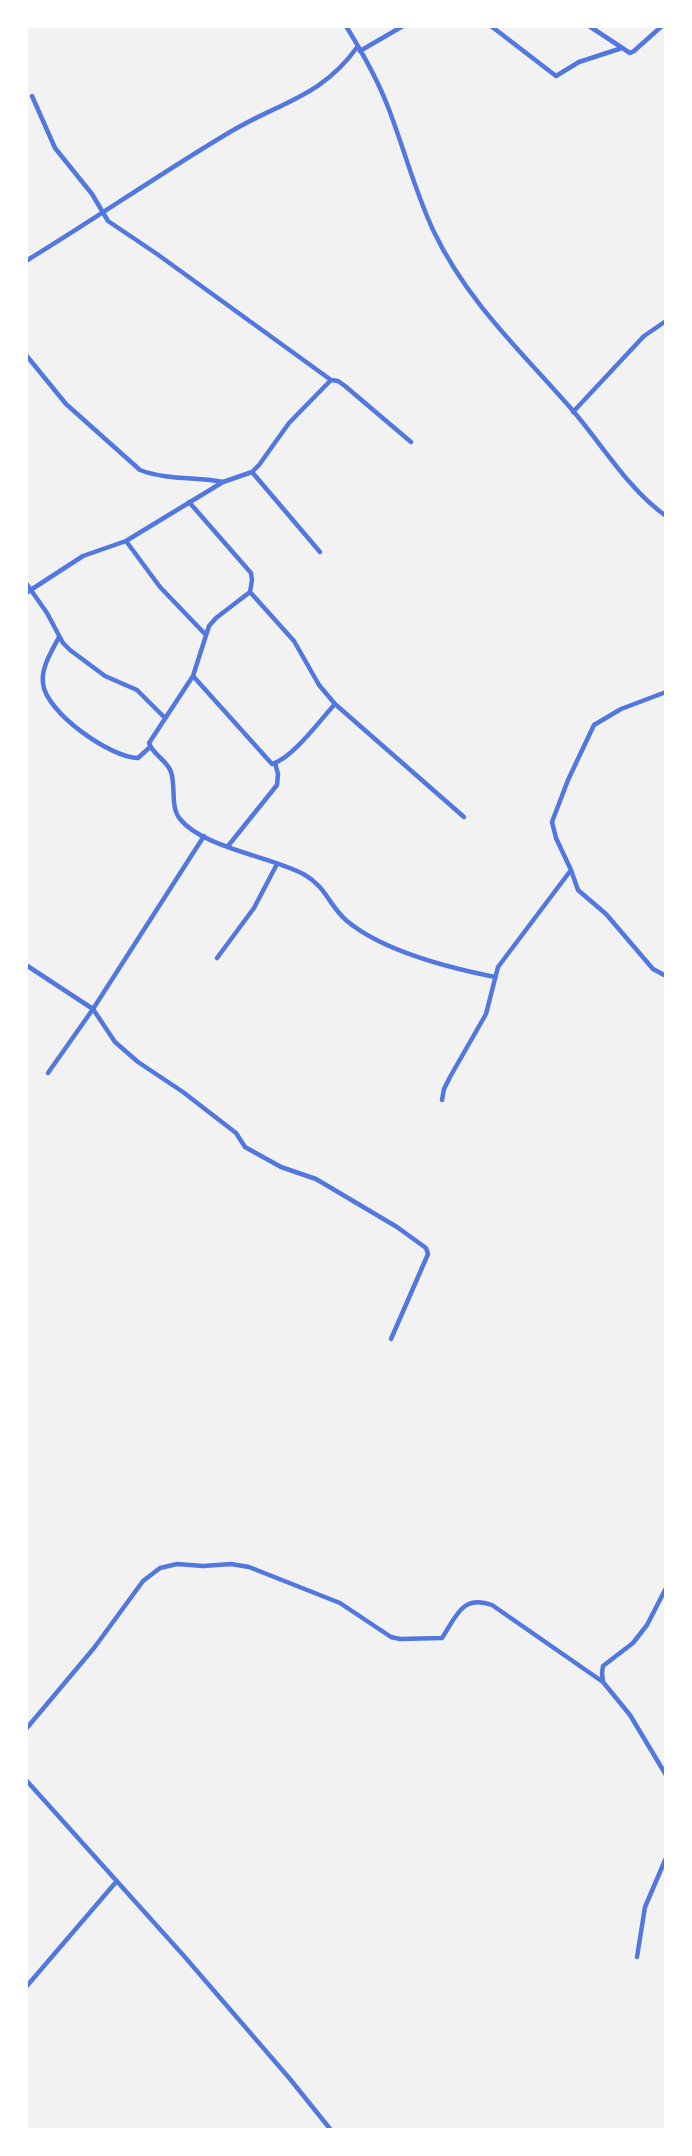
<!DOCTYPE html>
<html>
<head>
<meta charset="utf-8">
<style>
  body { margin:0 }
  #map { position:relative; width:692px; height:2156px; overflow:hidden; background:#f2f2f2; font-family:Quicksand,sans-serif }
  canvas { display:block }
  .frame { position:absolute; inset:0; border:28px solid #fff; pointer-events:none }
</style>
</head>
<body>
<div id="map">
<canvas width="692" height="2156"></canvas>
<div class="frame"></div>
</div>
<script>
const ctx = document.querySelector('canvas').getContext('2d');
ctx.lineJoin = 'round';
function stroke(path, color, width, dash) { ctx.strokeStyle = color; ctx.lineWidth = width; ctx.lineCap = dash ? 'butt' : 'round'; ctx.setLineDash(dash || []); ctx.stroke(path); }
stroke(new Path2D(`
  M346,26C362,52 377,78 388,107C404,148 415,192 434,232C468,303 523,353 574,412C603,446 629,490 666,516
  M491,26L556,76L579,62L622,48
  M589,26L630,53L634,51L662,26
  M360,51L403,26
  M32,96L55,148L92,194L108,221L157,254L331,380
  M26,261C95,219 161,173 230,132C280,102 322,97 358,46
  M26,355L66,404L140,470C166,480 196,477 223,482
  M573,412L644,336L666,321
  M252,472L320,552
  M189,502L251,573L252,580L250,592L294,641L319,685L335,704L464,817
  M126,541L160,587L205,634
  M26,583L47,613L63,643L70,650L105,676L137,690L165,718
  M250,592L216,618L209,626L193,676L149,743C153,755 167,760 171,772C176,786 170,807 180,819C203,848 273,857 305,875C326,887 330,907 347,921C383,951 450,968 495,977
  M26,593L83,556L126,541L223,482L252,472L259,465L289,423L331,380L338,381L345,386L411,442
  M59,637C52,651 41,667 43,683C45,712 111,758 138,758L150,747
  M193,676L272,764C293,758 320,720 335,704
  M666,692L621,709L594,725L568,780L552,822L556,838L571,870L578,890L606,914L653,969L666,976
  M228,846L277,785L278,774L275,763
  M217,958L254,908L277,864
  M26,965L93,1009L115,1042L138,1062L183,1092L236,1133L245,1147L281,1167L316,1179L397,1227L426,1248L428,1254L391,1339
  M48,1073L93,1009L204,836
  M442,1100L444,1089L450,1077L486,1014L498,967L571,870
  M666,1588L647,1625L633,1643L603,1666L602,1673L603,1682L630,1715L666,1775
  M26,1729L94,1648L143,1581L160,1568L177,1564L203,1566L231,1564L249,1567L340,1603L391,1637L400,1639L442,1638C456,1617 462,1594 492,1605L603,1682
  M26,1780L184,1956L290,2079L331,2130
  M637,1957L645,1907L666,1858
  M26,1987L116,1882`), '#5277de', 4.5);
</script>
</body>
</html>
